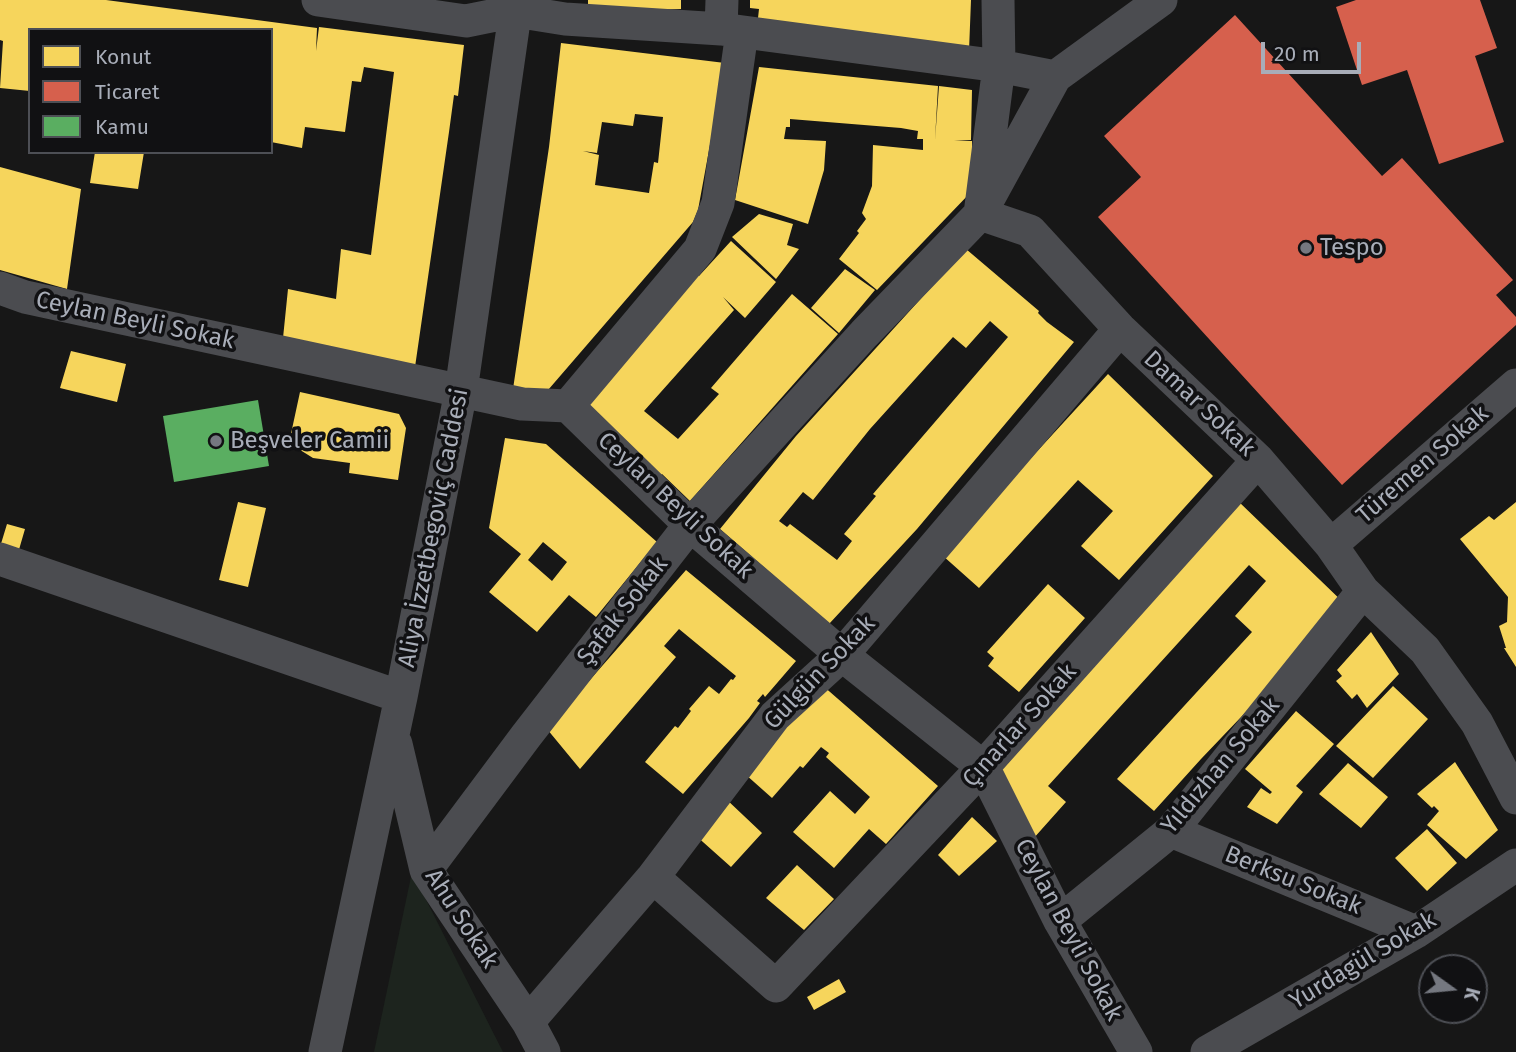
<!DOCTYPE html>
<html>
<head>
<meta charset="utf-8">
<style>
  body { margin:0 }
  #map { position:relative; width:1516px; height:1052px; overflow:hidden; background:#171717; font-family:"Fira Sans",sans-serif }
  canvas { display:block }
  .legend { position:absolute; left:28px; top:28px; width:245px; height:126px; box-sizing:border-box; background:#111113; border:2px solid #4d4f55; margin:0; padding:9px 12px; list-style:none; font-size:21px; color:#a8adb8 }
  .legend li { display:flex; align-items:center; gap:14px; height:35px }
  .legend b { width:35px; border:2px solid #4d4f55 }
  .north { position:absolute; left:1418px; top:954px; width:70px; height:70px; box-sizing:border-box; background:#111113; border:2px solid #4d4f55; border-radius:50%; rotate:105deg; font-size:19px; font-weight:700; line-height:28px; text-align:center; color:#a8adb8 }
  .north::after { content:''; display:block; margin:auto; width:24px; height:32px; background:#757880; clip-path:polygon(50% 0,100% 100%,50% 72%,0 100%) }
  .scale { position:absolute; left:1261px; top:42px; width:100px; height:32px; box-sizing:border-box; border:4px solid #a8adb8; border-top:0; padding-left:9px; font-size:21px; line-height:24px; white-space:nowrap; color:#a8adb8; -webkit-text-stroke:5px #111113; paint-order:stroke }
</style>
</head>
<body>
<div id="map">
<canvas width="1516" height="1052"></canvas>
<ul class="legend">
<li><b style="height:19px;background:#f6d55c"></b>Konut</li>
<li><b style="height:19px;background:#d6604d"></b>Ticaret</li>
<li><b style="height:19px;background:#5aae61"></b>Kamu</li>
</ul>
<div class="north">K</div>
<div class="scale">20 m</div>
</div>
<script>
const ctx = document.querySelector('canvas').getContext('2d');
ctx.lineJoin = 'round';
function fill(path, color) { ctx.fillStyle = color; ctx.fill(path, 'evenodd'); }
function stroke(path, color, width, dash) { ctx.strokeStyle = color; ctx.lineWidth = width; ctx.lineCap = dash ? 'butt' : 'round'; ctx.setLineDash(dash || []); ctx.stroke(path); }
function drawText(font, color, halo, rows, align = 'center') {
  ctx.font = font + ' "Fira Sans",sans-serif'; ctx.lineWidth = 7; ctx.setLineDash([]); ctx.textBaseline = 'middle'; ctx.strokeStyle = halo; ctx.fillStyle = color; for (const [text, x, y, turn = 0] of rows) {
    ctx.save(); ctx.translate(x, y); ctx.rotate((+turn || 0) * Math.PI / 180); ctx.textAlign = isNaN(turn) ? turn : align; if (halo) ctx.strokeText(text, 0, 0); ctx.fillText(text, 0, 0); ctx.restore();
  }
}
fill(new Path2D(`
  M412,872L503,1052H374Z`), '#1d241e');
fill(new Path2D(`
  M0,0H106L317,28L316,51L319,27L464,45L458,96L454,95L449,132L415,367L283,338L288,289L336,299L341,249L371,255L394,72L364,67L361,82L352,81L345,132L305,127L302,148L271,142V30H30V91L0,88L3,41L0,40Z
  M588,0H681V9L588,12Z
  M750,0H971L969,51L757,27L759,9L750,8Z
  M561,43L725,63L698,210L693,222L542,397L513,389L549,147ZM635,114L663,117L658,163L654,162L649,193L595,185L599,155L583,151L597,153L602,122L633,126Z
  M759,67L938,86L935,140L939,86L972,90L971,140L954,141H972V191L877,290L839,259L859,233L857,231L866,219L862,213L872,186L873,145L923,150V139H917L918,131L901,128L790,119V127H786L784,139L826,141L824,170L808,224L735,200Z
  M95,152H144L138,189L90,183Z
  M0,167L81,189L67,289L0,270Z
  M759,214L793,224L787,245L799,249L776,279L732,237Z
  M731,241L776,282L745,318L723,297L734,310L644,411L678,439L719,394L711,388L792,294L838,334L690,501L662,474L660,476L579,407L696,273L699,276Z
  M966,249L1039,311L1038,313L1047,322L1074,342L917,529L829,624L720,529L796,436ZM990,321L1008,337L873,494L876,496L844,534L852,541L837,560L790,524L787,527L779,521L803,492L813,500L870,429L953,337L966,348Z
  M845,269L875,290L839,333L811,308Z
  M71,351L126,364L117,402L60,388Z
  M1108,374L1213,476L1119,580L1081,546L1113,511L1078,480L979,588L942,555Z
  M300,392L399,414L406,428L398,480L349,473L350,463L313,458L289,443Z
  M505,438L546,444L657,542L596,617L569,595L537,632L489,592L521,554L489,528ZM543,542L567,562L552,581L528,560Z
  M1238,501L1347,606L1201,759L1154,811L1117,779L1252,632L1235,616L1266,581L1249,565L1048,786L1066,802L1033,839L994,771Z
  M238,502L266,508L248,587L219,580Z
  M1516,502V667L1504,648H1506L1499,626L1507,622L1508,597L1460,539L1489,516L1494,520Z
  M7,524L25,529L18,553L0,547Z
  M686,570L796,661L765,697L763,694L757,701L760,703L749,718L683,794L645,762L675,726L678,728L691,711L689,709L709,686L719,694L731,679L733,680L736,676L679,629L664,646L676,657L580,769L547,729Z
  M1048,584L1085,618L1019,692L988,666L994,658L987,652Z
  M1371,632L1399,674L1367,708L1357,694L1352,699L1336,681L1342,676L1337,670Z
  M822,685L938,786L886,844L869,829L834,868L793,832L830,791L855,814L870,797L826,757L829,753L821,747L803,768L800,766L772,798L745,774Z
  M1393,686L1428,719L1373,778L1336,746Z
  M1296,711L1334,744L1296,786L1303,792L1277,824L1247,807L1261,788L1270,794L1272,792L1245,769Z
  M1455,762L1498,830L1466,859L1427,825L1439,811L1434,806L1432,808L1417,794Z
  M1348,763L1388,797L1361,828L1319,794Z
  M725,798L762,833L731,867L694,834Z
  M972,817L997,841L959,876L938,855Z
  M1427,829L1457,863L1427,891L1395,858Z
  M797,865L834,899L804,930L766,898Z
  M839,979L846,992L814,1010L807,997Z`), '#f6d55c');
fill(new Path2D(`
  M1356,0H1480L1497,48L1475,56L1504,142L1439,164L1407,70L1362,85L1336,7Z
  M1235,15L1382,176L1402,158L1513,280L1496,295L1516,317V325L1342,485L1098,217L1141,177L1104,136Z`), '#d6604d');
fill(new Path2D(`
  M258,400L269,466L174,482L163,416Z`), '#5aae61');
stroke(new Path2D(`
  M318,0L466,21L515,11L565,19L721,29L999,66L1055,77
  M998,0L999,66L980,214L1030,231L1120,329L1258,460L1331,545L1363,591L1425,650L1477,723L1516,798
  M721,29L722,0
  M0,288L25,297L522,404L568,406L690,525L842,655L983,767L1060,921L1136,1052
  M568,406L700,249L718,203L742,32
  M1331,545L1516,385
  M0,559L401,697
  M396,744L426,870L528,1022L544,1052
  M1171,831L1416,932
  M426,870L526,736L690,525L864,334L980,214L1055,77L1161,0
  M653,877L776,986L983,767L1258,460
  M1060,921L1171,831L1363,591
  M528,1022L653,877L775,716L842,655L1120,329
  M325,1052L401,697L461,391L517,0
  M1207,1052L1416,932L1516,865`), '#4b4c50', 33);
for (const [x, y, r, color] of [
  [1306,248,7,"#757880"],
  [216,441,7,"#757880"]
]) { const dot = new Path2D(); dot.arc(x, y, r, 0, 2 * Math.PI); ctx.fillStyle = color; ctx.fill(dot); stroke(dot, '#111113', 2.5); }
drawText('24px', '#a8adb8', '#111113', [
  ["Tespo",1320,248],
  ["Beşveler Camii",230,441]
], 'left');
drawText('24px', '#a8adb8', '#111113', [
  ["Ceylan Beyli Sokak",135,321,12],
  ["Damar Sokak",1199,404,43],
  ["Türemen Sokak",1423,465,-41],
  ["Ceylan Beyli Sokak",675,506,43],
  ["Aliya İzzetbegoviç Caddesi",434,528,-79],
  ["Şafak Sokak",623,611,-52],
  ["Gülgün Sokak",820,673,-46],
  ["Çınarlar Sokak",1020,726,-48],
  ["Yıldızhan Sokak",1221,766,-50],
  ["Berksu Sokak",1293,881,22],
  ["Ahu Sokak",461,919,57],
  ["Ceylan Beyli Sokak",1068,930,62],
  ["Yurdagül Sokak",1363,961,-31]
]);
</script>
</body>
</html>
